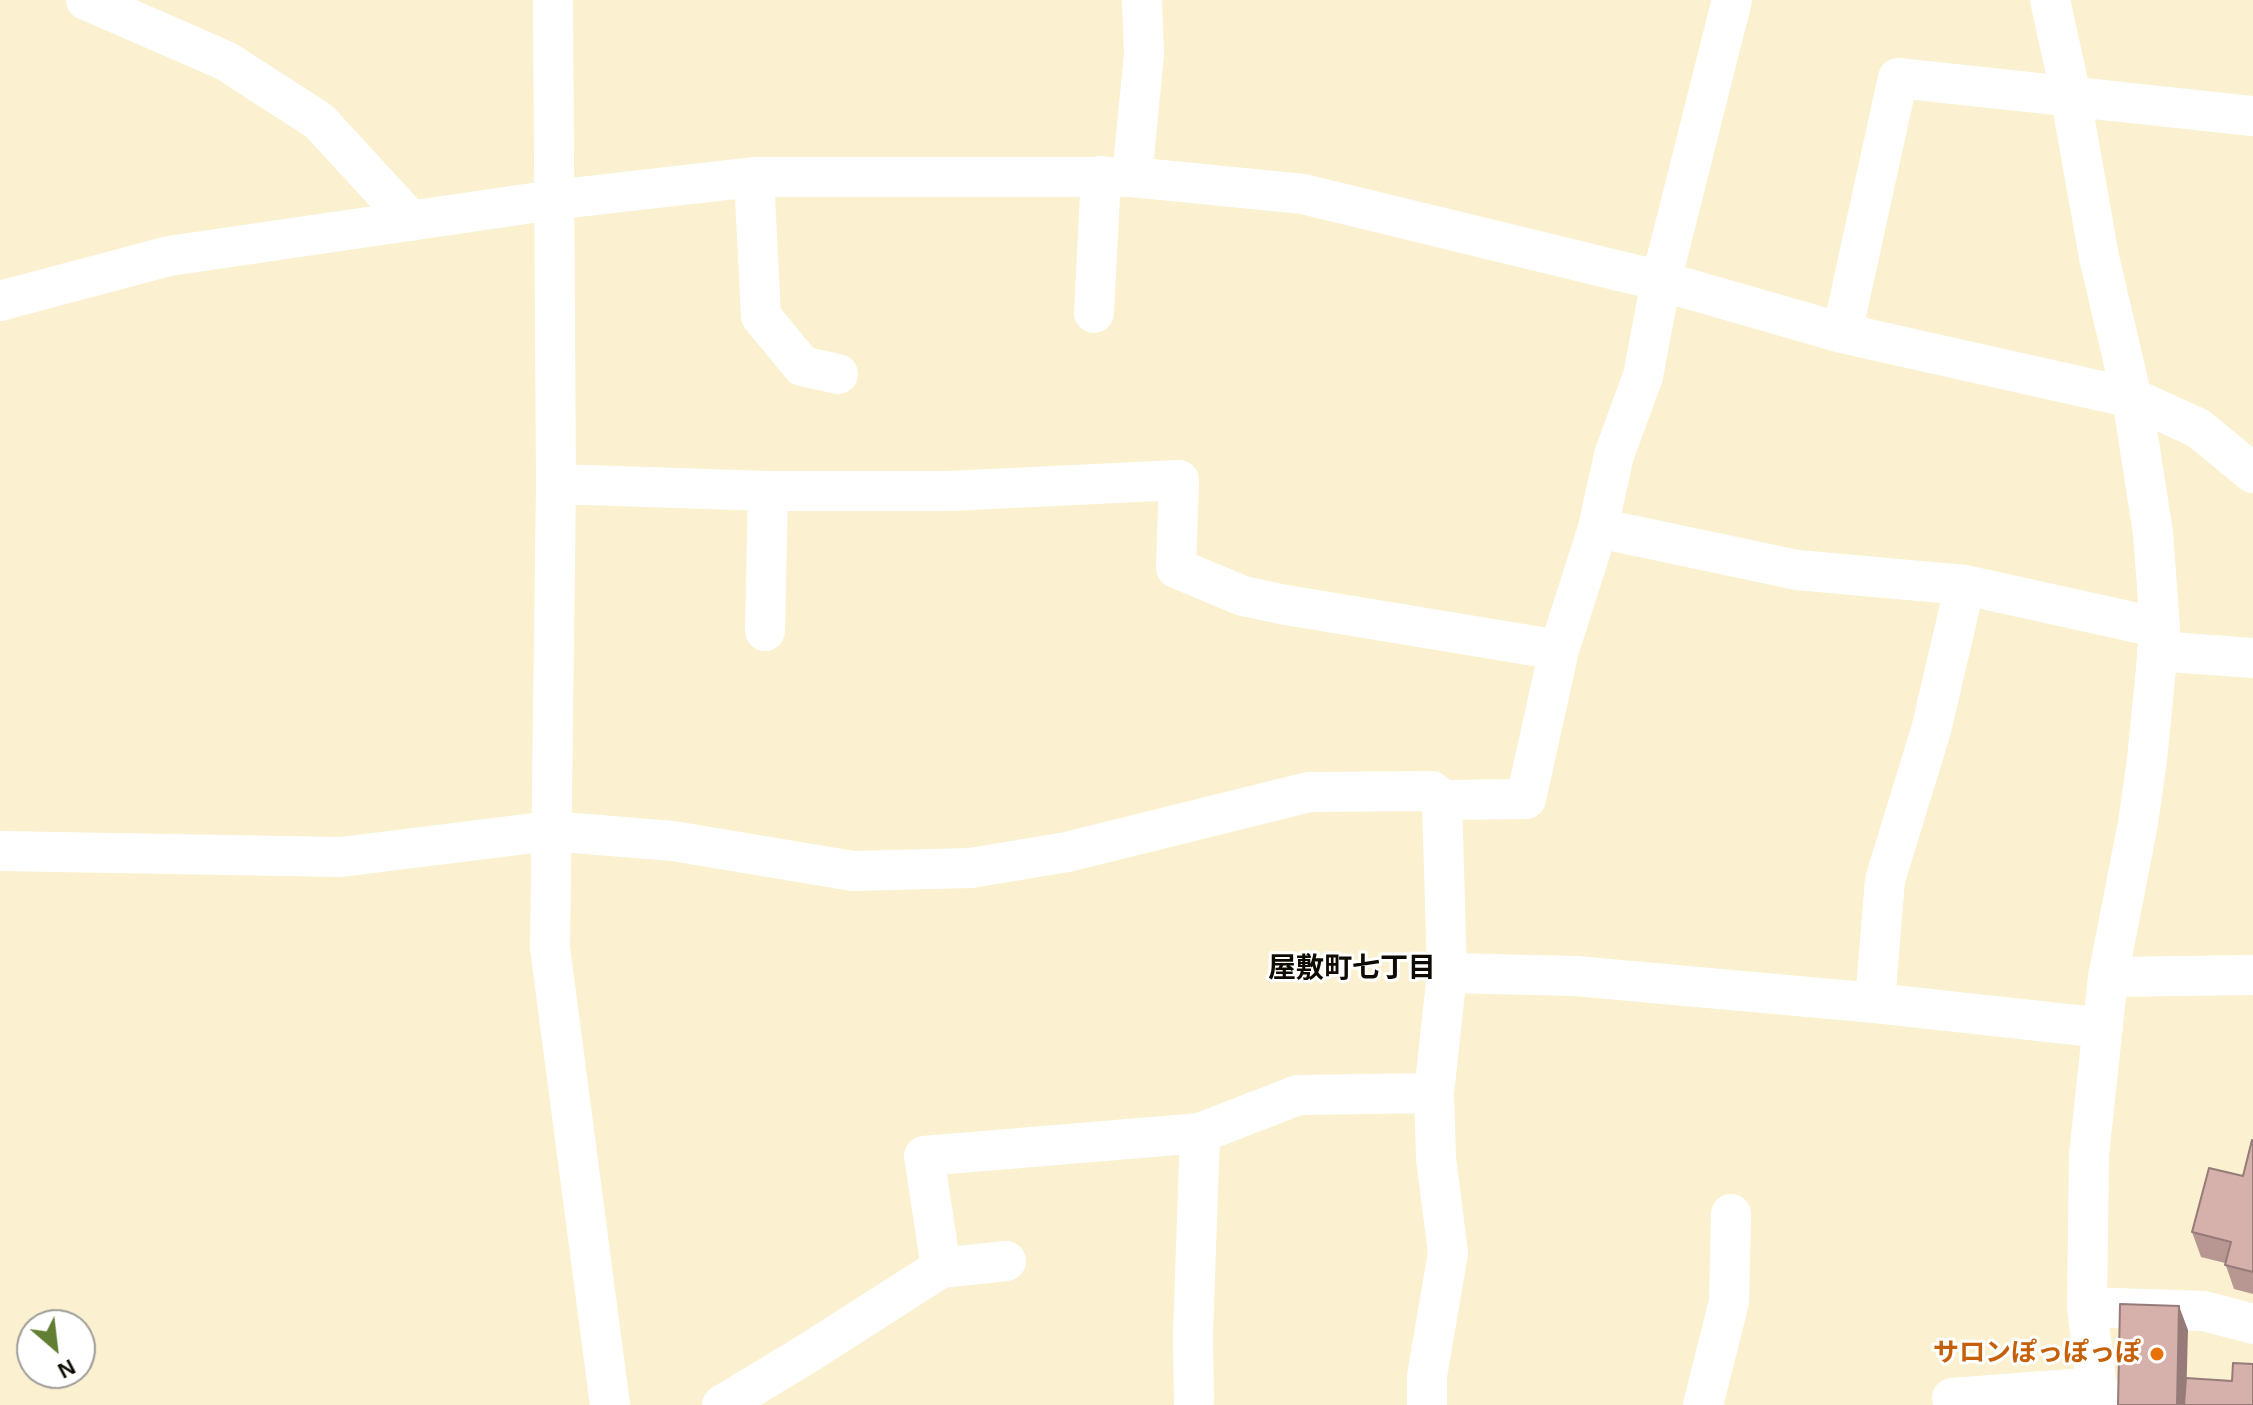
<!DOCTYPE html>
<html>
<head>
<meta charset="utf-8">
<style>
  body { margin:0 }
  #map { position:relative; width:2253px; height:1405px; overflow:hidden; background:#fbf1d0; font-family:Arial,sans-serif }
  canvas { display:block }
  .north { position:absolute; left:16px; top:1309px; width:80px; height:80px; box-sizing:border-box; background:#fff; border:2px solid #9f9d9a; border-radius:50%; rotate:152deg; font-size:22px; font-weight:700; line-height:32px; text-align:center; color:#0f0b02 }
  .north::after { content:''; display:block; margin:auto; width:28px; height:36px; background:#617e32; clip-path:polygon(50% 0,100% 100%,50% 72%,0 100%) }
</style>
</head>
<body>
<div id="map">
<canvas width="2253" height="1405"></canvas>
<div class="north">N</div>
</div>
<script>
const ctx = document.querySelector('canvas').getContext('2d');
ctx.lineJoin = 'round';
function stroke(path, color, width, dash) { ctx.strokeStyle = color; ctx.lineWidth = width; ctx.lineCap = dash ? 'butt' : 'round'; ctx.setLineDash(dash || []); ctx.stroke(path); }
function fill(path, color) { ctx.fillStyle = color; ctx.fill(path, 'evenodd'); }
function drawText(font, color, halo, rows, align = 'center') {
  ctx.font = font + ' Arial,"Noto Sans JP",sans-serif'; ctx.lineWidth = 6; ctx.setLineDash([]); ctx.textBaseline = 'middle'; ctx.strokeStyle = halo; ctx.fillStyle = color; for (const [text, x, y, turn = 0] of rows) {
    ctx.save(); ctx.translate(x, y); ctx.rotate((+turn || 0) * Math.PI / 180); ctx.textAlign = isNaN(turn) ? turn : align; if (halo) ctx.strokeText(text, 0, 0); ctx.fillText(text, 0, 0); ctx.restore();
  }
}
stroke(new Path2D(`
  M86,0L226,61L319,121L411,221
  M553,0L556,484L550,948L610,1405
  M2050,0L2068,82L2099,257L2132,398L2153,533L2160,628L2147,760L2138,823L2108,977L2089,1155L2087,1307L2099,1405
  M754,177L761,316L802,366L838,374
  M1132,177L1144,54L1142,0
  M0,301L169,256L553,200L754,177H1132L1303,194L1661,281L1842,333L2132,398L2198,428L2253,473
  M1094,313L1101,176
  M1842,333L1898,78L2253,116
  M556,484L768,491H949L1179,480L1176,568L1243,596L1286,605L1559,650
  M1598,528L1797,570L1965,585L2160,628
  M765,631L768,491
  M2157,651L2253,658
  M0,851L341,857L550,831L673,841L853,871L971,868L1067,852L1309,792L1432,791L1442,800L1526,799L1559,650L1598,528L1614,455L1643,376L1661,281L1732,0
  M1447,973L1576,976L1875,1003L2103,1028
  M2108,977L2253,975
  M1875,1003L1885,880L1931,730L1965,585
  M941,1268L924,1156L1200,1133L1298,1095L1434,1093
  M2087,1307L2204,1311L2253,1324
  M1952,1398L2098,1387
  M722,1405L808,1353L941,1268L1006,1261
  M1194,1405L1193,1334L1200,1133
  M1427,1405V1376L1448,1253L1436,1158L1434,1093L1447,973L1442,800
  M1703,1405L1729,1302L1731,1214`), '#fff', 40);
fill(new Path2D(`
  M2253,1141V1294L2234,1289L2225,1263L2201,1257L2192,1232L2243,1176Z`), '#b89793');
fill(new Path2D(`
  M2179,1306L2188,1330L2186,1405H2177Z`), '#967b78');
const building = new Path2D(`
  M2252,1140L2253,1141V1272L2225,1265L2231,1242L2192,1232L2209,1168L2243,1176Z
  M2120,1304L2179,1306L2177,1405H2118Z
  M2233,1363L2253,1364V1405H2184L2186,1378L2232,1381Z`);
fill(building, '#d6b0ab');
stroke(building, '#967b78', 2);
for (const [x, y, r, color] of [
  [2157,1354,8,"#e8710a"]
]) { const dot = new Path2D(); dot.arc(x, y, r, 0, 2 * Math.PI); ctx.fillStyle = color; ctx.fill(dot); stroke(dot, '#fff', 3); }
drawText('bold 26px', '#c56008', '#fff', [
  ["サロンぽっぽっぽ",2141,1354]
], 'right');
drawText('bold 28px', '#0f0b02', '#fff', [
  ["屋敷町七丁目",1352,969]
]);
</script>
</body>
</html>
